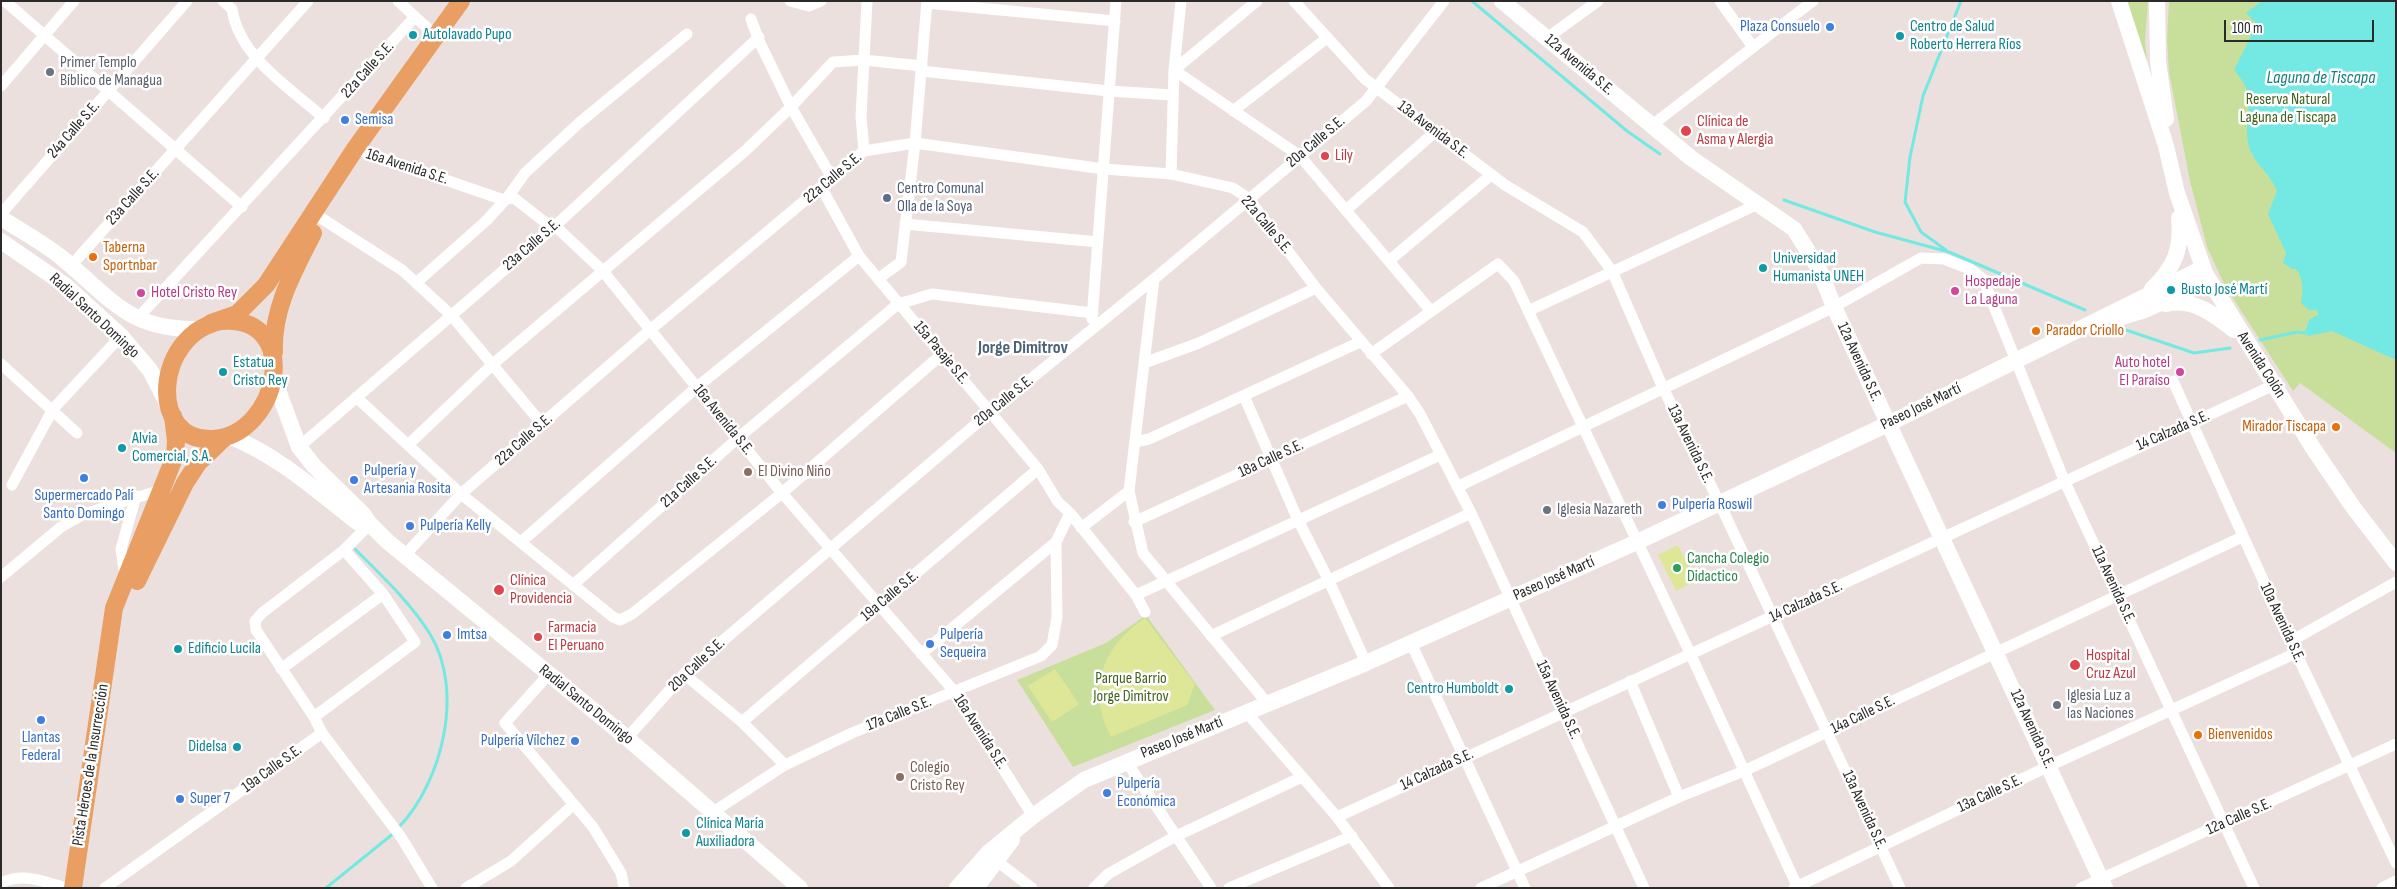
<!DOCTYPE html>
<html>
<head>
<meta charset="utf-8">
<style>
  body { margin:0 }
  #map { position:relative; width:2397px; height:889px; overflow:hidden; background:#ebe0dd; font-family:"Sofia Sans Condensed",sans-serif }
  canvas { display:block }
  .frame { position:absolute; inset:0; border:2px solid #2a2a2a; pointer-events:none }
  .scale { position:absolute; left:2224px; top:20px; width:150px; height:22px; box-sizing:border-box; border:2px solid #2a2a2a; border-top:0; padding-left:6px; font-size:15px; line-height:18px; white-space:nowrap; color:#2a2a2a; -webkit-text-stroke:4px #fff; paint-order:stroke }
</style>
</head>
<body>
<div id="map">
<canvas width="2397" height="889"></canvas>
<div class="frame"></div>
<div class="scale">100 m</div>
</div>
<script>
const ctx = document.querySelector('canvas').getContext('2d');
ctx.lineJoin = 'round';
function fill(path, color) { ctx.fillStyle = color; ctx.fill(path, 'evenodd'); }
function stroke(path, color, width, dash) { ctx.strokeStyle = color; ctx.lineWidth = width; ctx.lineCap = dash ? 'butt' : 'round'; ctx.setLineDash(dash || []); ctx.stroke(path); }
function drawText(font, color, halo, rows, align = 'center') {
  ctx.font = font + ' "Sofia Sans Condensed",sans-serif'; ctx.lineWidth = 5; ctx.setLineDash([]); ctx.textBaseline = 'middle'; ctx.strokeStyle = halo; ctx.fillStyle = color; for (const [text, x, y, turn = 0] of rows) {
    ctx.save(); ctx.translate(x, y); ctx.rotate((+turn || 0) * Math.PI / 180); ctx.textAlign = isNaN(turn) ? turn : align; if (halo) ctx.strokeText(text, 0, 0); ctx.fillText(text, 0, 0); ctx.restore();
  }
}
fill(new Path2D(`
  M2124,1H2148L2145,40L2149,85Z
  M2169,1H2396V453L2300,383L2293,391L2225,286L2207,247L2190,181L2169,72L2167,40Z
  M1146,615L1215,710L1073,767L1017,680L1106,643Z`), '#c8df9c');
fill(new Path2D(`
  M1678,545L1696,581L1676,591L1658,555Z
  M1145,618L1195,684L1187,705L1111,737C1086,689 1102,647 1145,618Z
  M1055,669L1079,704L1052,722L1028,686Z`), '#dee698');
fill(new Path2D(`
  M2262,1H2396V360L2332,331L2308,336L2305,332L2309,320L2319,314L2316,310H2309L2301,303C2303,291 2304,279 2296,269H2292L2283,263L2286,253L2268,214L2277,191C2270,172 2251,162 2248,142C2243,111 2260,99 2234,70L2257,24L2246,13Z`), '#74e8e2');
stroke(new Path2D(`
  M1472,1L1627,131L1660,154
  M1784,200L1875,232L1949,252L2085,310
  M1946,250L1921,232L1905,202L1910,157L1923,96L1961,1
  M2123,329L2194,353L2230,348
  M2260,340L2297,332L2306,333
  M355,549C381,575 410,602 430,634C465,691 442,783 398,828
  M326,888L394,833`), '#74e8e2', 3);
stroke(new Path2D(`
  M5,1L242,207
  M223,1L232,9C239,57 290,88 324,118
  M398,1L436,36
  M790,1L809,6L821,1
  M1294,1L1365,79L1505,185L1583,232L1612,271L1663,388L1720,504L1900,888
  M1720,1L1753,47
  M927,3L1115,21
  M751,19L759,41L791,107L832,178
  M1547,38L1598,1
  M1174,70L1300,156L1431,311
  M1174,70L1257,1
  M921,71L1109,91L1173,95
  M1,86L74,1
  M1233,111L1327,38
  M1651,126L1813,1
  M355,149L501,199L514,198L546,223L555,226L602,270L782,493L954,691L1033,816
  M864,151L861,117L867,1
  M1171,174L1174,70L1181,1
  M821,187L859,256L1038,469L1058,502L1070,513L1136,595L1145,612
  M1346,210L1435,132
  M1,214L187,1
  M321,218L402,270L451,315L542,424
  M905,224L1098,242
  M78,258L308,1
  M1390,260L1491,175
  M878,279L901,262L915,143L927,1
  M1154,279L1129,491L1143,553L1267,703
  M416,283L486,221L507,198L525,173L579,123L687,34
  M1528,311L1758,204
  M137,319L414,18
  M1092,319L1116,1
  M1371,354L1498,264L1514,281L1690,653L1798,888
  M1144,363L1199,343L1316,288
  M1,364L77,433
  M2173,381L2296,653L2396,863
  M1244,396L1298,520L1329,581L1366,663
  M356,397L461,494L613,617L620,620L632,614L782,493L941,355
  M1135,442L1149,439L1360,342
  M408,445L493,364L745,151L791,107L833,62L864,60L922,66
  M299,447L555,226L759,37
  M12,485L53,409L121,336
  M1457,487L1834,307L1921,258L1944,259L1970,269L1983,279L2064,480L2254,888
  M1134,522L1408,396
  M1081,528L1129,491
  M521,542L697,387L859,256
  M405,555L461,494L650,330L864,151L915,143L1104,169L1171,174L1233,188L1248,198L1316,288L1408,396L1420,414L1471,513L1644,888
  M1,577L61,527L84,514L161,490
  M125,577L121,549L136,496
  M573,585L738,438L898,304L932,294L1093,313
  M1136,595L1440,455
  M1211,636L1471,513
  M2291,641L2396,582
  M1411,643L1525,888
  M921,654L1056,542L1070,513
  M281,669L383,594
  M549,674L505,723L593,827L621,873L624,887
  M684,674L742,722L785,765
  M1630,681L1679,797
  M1246,712L1337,817L1389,888
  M314,717L415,642L383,594L344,550
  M742,722L1038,469
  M322,733L401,837L432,888
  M627,738L684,674L990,412L1154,279L1366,101L1444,1
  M1126,761L1211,888
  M713,812L785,765L852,733L1041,656L1052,645L1057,617L1056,542
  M1337,817L2274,385
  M998,862L1032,888
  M1,883C24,872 44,882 67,888
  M105,888L322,733L314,717L256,630L255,621L262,613L344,550L370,524
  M466,888L511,861L573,805
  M1094,888L1108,874L1174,837L1302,777
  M1229,888L1352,836
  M1481,888L1679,797L1744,771L2242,537
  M1794,888L2049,766L2296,653
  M2081,888L2396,744
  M2382,888L2396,881`), '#fff', 11);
stroke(new Path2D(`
  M1502,1L1691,158L1794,229L1819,269L1834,307L2105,888
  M2119,1L2166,146L2177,193L2205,273L2313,448L2353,507L2396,563
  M2157,1L2158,61L2166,119
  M1,218C21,231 44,243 62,258C113,300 129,331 201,329
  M1,241L65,285L121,336L150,370L168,405
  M2152,289C2175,267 2182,249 2179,218
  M2166,304C2192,297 2215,315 2234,330
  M2118,318L2145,310L2209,281
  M274,379L299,447L314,466L363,514L370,524L387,541L627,738L800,888
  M229,436C277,455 316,490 357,522L370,524
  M957,888L988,853L1033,816L1084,780L1366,663L1637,542L1888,424L2203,268
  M976,888L1012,840`), '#fff', 16);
stroke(new Path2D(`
  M222,321C304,316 279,435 213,439C147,443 154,333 222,321Z
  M211,323L237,314L266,285L355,149L461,1
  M274,352C272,308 294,271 313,233
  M137,581L185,483L198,463L224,438
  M73,888L114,608L175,456L176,441L173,416`), '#e99f63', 18);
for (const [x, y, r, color] of [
  [1830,27,5,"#3f7fe0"],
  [413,35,5,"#0f9aa8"],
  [1900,36,5,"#0f9aa8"],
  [50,72,5,"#6b7280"],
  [345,120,5,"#3f7fe0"],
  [1686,131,6,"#e0444e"],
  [1325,156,5,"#e0444e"],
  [887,198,5,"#5c6f8a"],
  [93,257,5,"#e8710a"],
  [1763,268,5,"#0f9aa8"],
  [2171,290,5,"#0f9aa8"],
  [1955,291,5,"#d1479c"],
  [141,293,5,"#d1479c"],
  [2036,331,5,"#e8710a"],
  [223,372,5,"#0f9aa8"],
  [2180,372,5,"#d1479c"],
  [2336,427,5,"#e8710a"],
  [122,448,5,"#0f9aa8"],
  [748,472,5,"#8d6e63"],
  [84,478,5,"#3f7fe0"],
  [354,480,5,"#3f7fe0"],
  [1662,505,5,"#3f7fe0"],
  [1547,510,5,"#6b7280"],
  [410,526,5,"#3f7fe0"],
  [1677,568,5,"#2e9e5b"],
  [499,590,6,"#e0444e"],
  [447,635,5,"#3f7fe0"],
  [538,637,5,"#e0444e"],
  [930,644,5,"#3f7fe0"],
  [178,649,5,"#0f9aa8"],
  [2075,665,6,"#e0444e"],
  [1509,689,5,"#0f9aa8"],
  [2057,705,5,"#6b7280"],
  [41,720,5,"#3f7fe0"],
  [2198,735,5,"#e8710a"],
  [575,741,5,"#3f7fe0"],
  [237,747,5,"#0f9aa8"],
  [900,777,5,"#8d6e63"],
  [1107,793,5,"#3f7fe0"],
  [180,799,5,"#3f7fe0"],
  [686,833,5,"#0f9aa8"]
]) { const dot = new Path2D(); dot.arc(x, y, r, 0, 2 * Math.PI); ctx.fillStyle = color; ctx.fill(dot); stroke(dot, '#fff', 2); }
drawText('16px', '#366cbe', '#fff', [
  ["Plaza Consuelo",1820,27,"right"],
  ["Semisa",355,120],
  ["Pulpería y",364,471],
  ["Artesania Rosita",364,489],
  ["Supermercado Palí",84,496,"center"],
  ["Santo Domingo",84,514,"center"],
  ["Pulpería Roswil",1672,505],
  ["Pulpería Kelly",420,526],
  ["Imtsa",457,635],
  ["Pulpería",940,635],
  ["Sequeira",940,653],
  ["Llantas",41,738,"center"],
  ["Federal",41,756,"center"],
  ["Pulpería Vílchez",565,741,"right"],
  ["Pulpería",1117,784],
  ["Económica",1117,802],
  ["Super 7",190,799]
], 'left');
drawText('16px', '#0d838f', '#fff', [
  ["Centro de Salud",1910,27],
  ["Roberto Herrera Ríos",1910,45],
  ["Autolavado Pupo",423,35],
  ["Universidad",1773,259],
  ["Humanista UNEH",1773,277],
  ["Busto José Martí",2181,290],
  ["Estatua",233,363],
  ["Cristo Rey",233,381],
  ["Alvia",132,439],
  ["Comercial, S.A.",132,457],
  ["Edificio Lucila",188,649],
  ["Centro Humboldt",1499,689,"right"],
  ["Didelsa",227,747,"right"],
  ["Clínica María",696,824],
  ["Auxiliadora",696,842]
], 'left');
drawText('16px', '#5b616d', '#fff', [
  ["Primer Templo",60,63],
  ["Bíblico de Managua",60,81],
  ["Iglesia Nazareth",1557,510],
  ["Iglesia Luz a",2067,696],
  ["las Naciones",2067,714]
], 'left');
drawText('16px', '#2a2a2a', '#fff', [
  ["12a Avenida S.E.",1579,65,40],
  ["22a Calle S.E.",368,70,-48],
  ["24a Calle S.E.",74,130,-49],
  ["13a Avenida S.E.",1433,130,37],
  ["20a Calle S.E.",1316,142,-40],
  ["16a Avenida S.E.",407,167,18],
  ["22a Calle S.E.",833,178,-40],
  ["23a Calle S.E.",133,197,-48],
  ["22a Calle S.E.",1266,225,50],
  ["23a Calle S.E.",532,245,-41],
  ["Radial Santo Domingo",94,316,43],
  ["15a Pasaje S.E.",941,353,50],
  ["12a Avenida S.E.",1859,362,65],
  ["Avenida Colón",2261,365,57],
  ["20a Calle S.E.",1004,401,-39],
  ["Paseo José Martí",1921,407,-26],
  ["16a Avenida S.E.",723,420,51],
  ["14 Calzada S.E.",2173,431,-24],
  ["22a Calle S.E.",524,440,-41],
  ["13a Avenida S.E.",1690,444,64],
  ["18a Calle S.E.",1271,459,-25],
  ["21a Calle S.E.",689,482,-42],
  ["Paseo José Martí",1554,579,-24],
  ["11a Avenida S.E.",2113,585,65],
  ["19a Calle S.E.",890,596,-40],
  ["14 Calzada S.E.",1806,602,-25],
  ["10a Avenida S.E.",2282,623,65],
  ["20a Calle S.E.",697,665,-43],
  ["15a Avenida S.E.",1558,700,65],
  ["Radial Santo Domingo",586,705,39],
  ["17a Calle S.E.",899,714,-22],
  ["14a Calle S.E.",1863,715,-26],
  ["12a Avenida S.E.",2032,729,65],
  ["16a Avenida S.E.",980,732,57],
  ["Paseo José Martí",1182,738,-22],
  ["Pista Héroes de la Insurrección",91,765,-81],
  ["19a Calle S.E.",272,769,-36],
  ["14 Calzada S.E.",1437,770,-25],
  ["13a Calle S.E.",1990,794,-25],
  ["13a Avenida S.E.",1864,810,65],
  ["12a Calle S.E.",2239,817,-24]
]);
drawText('16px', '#42631d', '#fff', [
  ["Reserva Natural",2288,100],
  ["Laguna de Tiscapa",2288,118],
  ["Parque Barrio",1131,679],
  ["Jorge Dimitrov",1131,697]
]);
drawText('16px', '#be3a42', '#fff', [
  ["Clínica de",1697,122],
  ["Asma y Alergia",1697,140],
  ["Lily",1335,156],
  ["Clínica",510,581],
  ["Providencia",510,599],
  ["Farmacia",548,628],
  ["El Peruano",548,646],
  ["Hospital",2086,656],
  ["Cruz Azul",2086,674]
], 'left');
drawText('16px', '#4e5e75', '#fff', [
  ["Centro Comunal",897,189],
  ["Olla de la Soya",897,207]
], 'left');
drawText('16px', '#c56008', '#fff', [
  ["Taberna",103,248],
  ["Sportnbar",103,266],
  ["Parador Criollo",2046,331],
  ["Mirador Tiscapa",2326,427,"right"],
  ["Bienvenidos",2208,735]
], 'left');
drawText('16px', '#b23c85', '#fff', [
  ["Hospedaje",1965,282],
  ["La Laguna",1965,300],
  ["Hotel Cristo Rey",151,293],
  ["Auto hotel",2170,363,"right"],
  ["El Paraíso",2170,381,"right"]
], 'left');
drawText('16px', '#785e54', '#fff', [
  ["El Divino Niño",758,472],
  ["Colegio",910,768],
  ["Cristo Rey",910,786]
], 'left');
drawText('16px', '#27864d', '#fff', [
  ["Cancha Colegio",1687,559],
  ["Didactico",1687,577]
], 'left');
drawText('italic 18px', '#147e80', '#fff', [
  ["Laguna de Tiscapa",2321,78]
]);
drawText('bold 18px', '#4c6278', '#fff', [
  ["Jorge Dimitrov",1023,348]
]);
</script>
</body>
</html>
